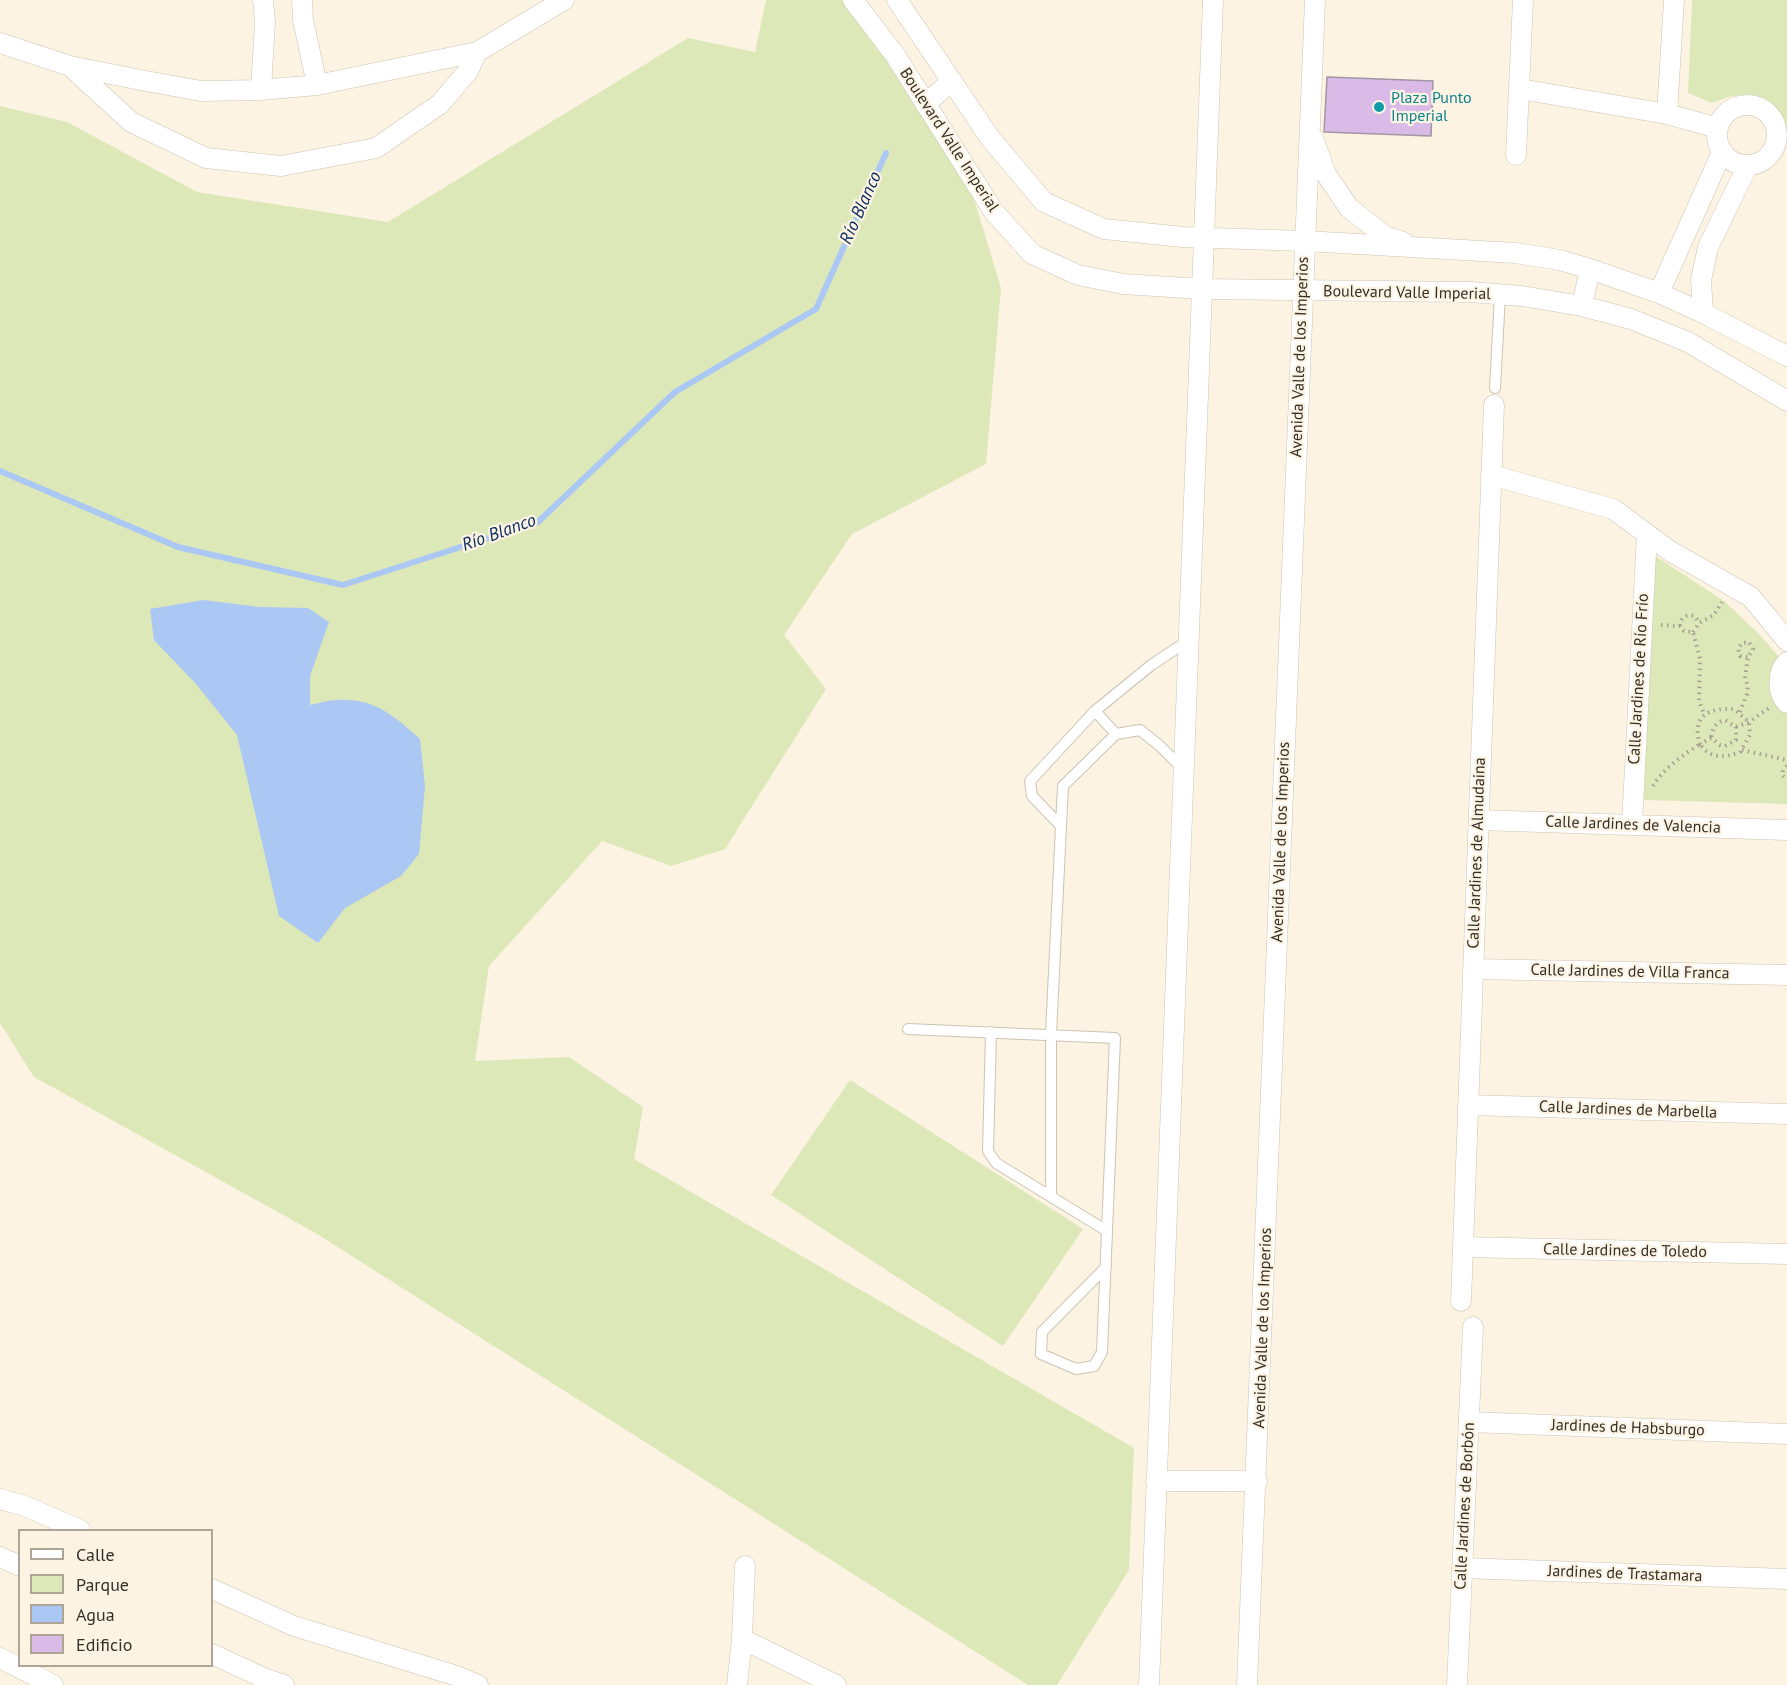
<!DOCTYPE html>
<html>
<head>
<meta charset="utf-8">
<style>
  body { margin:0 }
  #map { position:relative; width:1787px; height:1685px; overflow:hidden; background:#fcf3e2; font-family:"PT Sans",sans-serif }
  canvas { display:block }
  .legend { position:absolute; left:18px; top:1529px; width:195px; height:138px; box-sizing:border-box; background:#fcf3e2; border:2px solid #aca598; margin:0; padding:8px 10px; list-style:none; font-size:18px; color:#332f29 }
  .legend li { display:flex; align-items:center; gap:12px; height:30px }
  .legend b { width:30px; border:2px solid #aca598 }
</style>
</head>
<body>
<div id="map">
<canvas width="1787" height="1685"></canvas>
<ul class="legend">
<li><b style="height:8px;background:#fff"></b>Calle</li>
<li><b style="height:16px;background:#dde8b9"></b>Parque</li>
<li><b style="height:16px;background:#abc7f3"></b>Agua</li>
<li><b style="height:16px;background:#dabbe7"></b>Edificio</li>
</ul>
</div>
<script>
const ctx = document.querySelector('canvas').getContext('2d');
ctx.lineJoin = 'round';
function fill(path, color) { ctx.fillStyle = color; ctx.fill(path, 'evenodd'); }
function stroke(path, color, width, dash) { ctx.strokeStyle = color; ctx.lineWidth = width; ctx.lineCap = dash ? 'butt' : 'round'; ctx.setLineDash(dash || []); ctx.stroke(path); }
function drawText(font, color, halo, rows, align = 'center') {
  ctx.font = font + ' "PT Sans",sans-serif'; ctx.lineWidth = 4.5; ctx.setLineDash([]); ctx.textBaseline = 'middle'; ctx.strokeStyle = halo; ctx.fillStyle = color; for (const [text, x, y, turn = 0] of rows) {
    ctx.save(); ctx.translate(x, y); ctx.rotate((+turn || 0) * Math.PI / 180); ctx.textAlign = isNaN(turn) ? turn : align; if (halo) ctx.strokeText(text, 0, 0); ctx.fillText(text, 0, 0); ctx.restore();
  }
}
fill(new Path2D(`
  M766,0H844L965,169L1001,288L986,464L852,534L784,635L826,689L725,849L671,866L602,841L489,966L475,1061L569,1057L643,1107L634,1159L1134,1448L1129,1570L1057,1685H1028L314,1232L34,1077L0,1023V106L67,122L197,192L388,222L688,38L755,52Z
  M1692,0H1787V135C1776,91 1750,87 1712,103L1688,93Z
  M1654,555L1724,601L1758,633L1781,659L1787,712V804L1644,800Z
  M850,1080L1083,1229L1003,1346L771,1195Z`), '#dde8b9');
fill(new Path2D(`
  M203,600L260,607L308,608L329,622L310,676V705C319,703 328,700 337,700C375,698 394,716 420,739L425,786L419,854L401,876L345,908L318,943L279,916L237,735L196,684L154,640L150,609Z`), '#abc7f3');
stroke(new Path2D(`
  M0,471L178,547L343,585L538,522L675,392L816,309L886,153`), '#abc7f3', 6);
const building = new Path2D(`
  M1327,77L1433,81L1431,136L1324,132Z`);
fill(building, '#dabbe7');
stroke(building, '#a196a5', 1.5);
const service = new Path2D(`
  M1495,388L1500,295
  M1095,711L1116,734
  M1184,770L1160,746L1140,730L1116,734L1063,786L1061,826L1032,796L1030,781L1095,711L1150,666L1189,640
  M908,1029L1115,1038L1102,1352L1094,1366L1076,1369L1041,1354L1042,1332L1106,1267
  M991,1032L988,1151L996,1163L1107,1231
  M1051,1197V1034L1061,826`);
const minor = new Path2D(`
  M302,0L303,20L317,85
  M853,0L895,55L994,212L1032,254L1078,275L1123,284L1203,289L1470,292L1522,296L1582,306L1631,319L1688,342L1787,401
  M897,0L990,138L1044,202L1104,229L1183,237L1305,241L1516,253L1560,260L1590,269L1659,293L1703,313L1787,356
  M0,43L70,66L146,81L201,91L261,90L317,85L477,52L564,0
  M70,66L131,122L206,158L281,166L376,148L440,104L468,71L477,52
  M1520,89L1667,114L1718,128
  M261,90L265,22L263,0
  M925,104L952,81
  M1717 135a30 30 0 1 1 60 0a30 30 0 1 1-60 0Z
  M1667,114L1674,0
  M1313,138L1326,174L1349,208L1385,236L1403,242
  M1516,155L1523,0
  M1659,293L1722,152
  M1582,306L1590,269
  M1703,313L1701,280L1708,247L1748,165
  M1491,475L1613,509L1670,551L1751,597L1787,641
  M1787,662C1777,672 1777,693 1787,703
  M1479,820L1787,830
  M1632,825L1647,534
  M1473,969L1787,975
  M1468,1105L1787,1114
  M1463,1247L1787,1254
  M1461,1301L1494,405
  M1469,1422L1787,1434
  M1156,1481H1257
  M0,1499L25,1506L80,1530
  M0,1557L20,1566
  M1462,1568L1787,1579
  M212,1589L294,1626L454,1675L478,1685
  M742,1639L836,1685
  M212,1654L266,1679L284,1685
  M0,1658L53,1685
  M737,1685L742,1639L745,1566
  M1149,1685L1213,0
  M1247,1685L1315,0
  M1457,1685L1473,1327`);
stroke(service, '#ccc4b3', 12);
stroke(minor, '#ccc4b3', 21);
stroke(new Path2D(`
  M1661,625L1680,626L1684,631L1693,632L1700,659L1699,701L1704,714
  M1680,626C1681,617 1686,614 1695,616L1699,623
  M1693,632L1699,623L1714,615L1722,602
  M1740,712L1747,694L1748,686L1745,678L1748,657L1753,649L1749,642L1742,643L1738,649L1740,656L1748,657
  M1736,727L1749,722L1769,708
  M1742,750L1787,760
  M1787,766L1783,770L1782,775L1787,780
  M1653,786C1664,768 1683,755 1700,744C1710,759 1724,758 1740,752L1750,735L1749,722L1734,709C1709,708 1691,715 1700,744L1711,738L1720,745L1725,746L1736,740V727L1725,720C1715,723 1713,728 1711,738`), '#a59f92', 4, [1.5, 4.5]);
stroke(service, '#fff', 10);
stroke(minor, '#fff', 20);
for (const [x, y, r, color] of [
  [1379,107,6,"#0f9aa8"]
]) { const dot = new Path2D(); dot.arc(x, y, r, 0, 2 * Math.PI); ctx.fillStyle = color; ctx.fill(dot); stroke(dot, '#fcf3e2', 2); }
drawText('16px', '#0d838f', '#fcf3e2', [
  ["Plaza Punto",1391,98],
  ["Imperial",1391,116]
], 'left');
drawText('16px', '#332f29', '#fcf3e2', [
  ["Boulevard Valle Imperial",949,140,57],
  ["Boulevard Valle Imperial",1407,293,1],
  ["Avenida Valle de los Imperios",1300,357,-88],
  ["Calle Jardines de Río Frío",1639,679,-87],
  ["Calle Jardines de Valencia",1633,825,2],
  ["Avenida Valle de los Imperios",1281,842,-88],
  ["Calle Jardines de Almudaina",1477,853,-88],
  ["Calle Jardines de Villa Franca",1630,972,1],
  ["Calle Jardines de Marbella",1628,1110,2],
  ["Calle Jardines de Toledo",1625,1251,1],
  ["Avenida Valle de los Imperios",1263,1328,-88],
  ["Jardines de Habsburgo",1628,1428,2],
  ["Calle Jardines de Borbón",1465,1506,-87],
  ["Jardines de Trastamara",1625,1574,2]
]);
drawText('italic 18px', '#0e2f62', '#fcf3e2', [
  ["Río Blanco",861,208,-66],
  ["Río Blanco",499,533,-20]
]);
</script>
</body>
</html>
